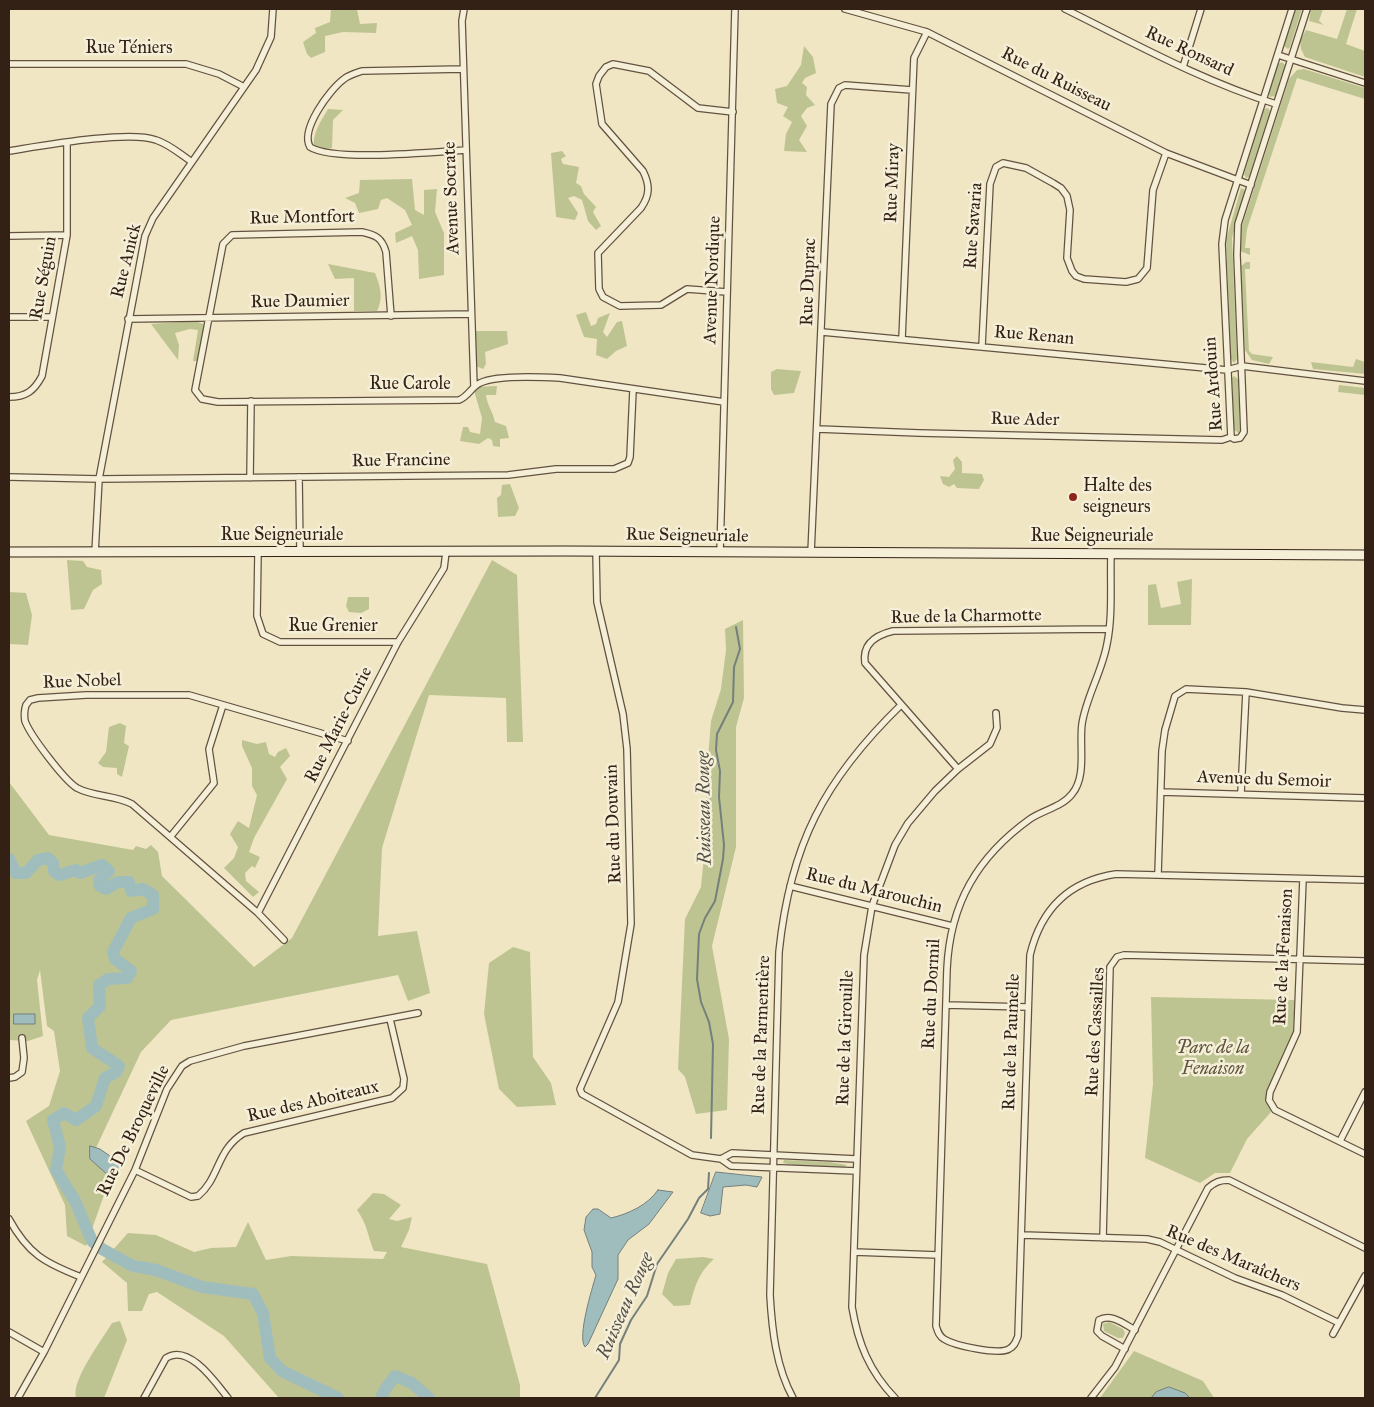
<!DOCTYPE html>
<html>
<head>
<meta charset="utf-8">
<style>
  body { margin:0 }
  #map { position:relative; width:1374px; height:1407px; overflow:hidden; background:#f0e6c3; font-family:"IM FELL Great Primer",serif }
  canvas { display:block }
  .frame { position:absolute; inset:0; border:10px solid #342116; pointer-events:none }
</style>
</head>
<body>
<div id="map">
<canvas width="1374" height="1407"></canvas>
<div class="frame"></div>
</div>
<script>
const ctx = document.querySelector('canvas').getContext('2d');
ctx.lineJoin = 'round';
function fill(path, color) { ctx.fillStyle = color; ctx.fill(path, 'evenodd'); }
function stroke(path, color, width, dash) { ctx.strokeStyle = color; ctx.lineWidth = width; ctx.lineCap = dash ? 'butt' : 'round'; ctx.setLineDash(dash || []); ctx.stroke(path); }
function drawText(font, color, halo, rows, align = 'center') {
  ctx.font = font + ' "IM FELL Great Primer",serif'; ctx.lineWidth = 5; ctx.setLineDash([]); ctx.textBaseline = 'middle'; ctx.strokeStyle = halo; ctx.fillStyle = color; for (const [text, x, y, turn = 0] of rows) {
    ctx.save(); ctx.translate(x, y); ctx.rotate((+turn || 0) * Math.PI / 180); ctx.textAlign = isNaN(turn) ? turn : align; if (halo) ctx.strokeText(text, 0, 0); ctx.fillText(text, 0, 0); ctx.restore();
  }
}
fill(new Path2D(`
  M331,9H357L360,24L377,23L376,33L343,32L325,36V52L311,58L307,54L303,42L316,33L315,28L330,22Z
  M1296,9H1302L1290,47L1288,49L1284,46Z
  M1311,9H1323L1319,21L1324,25L1309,21Z
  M1347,9H1357L1346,44L1365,51V77L1305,57L1301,49L1300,41L1306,30L1337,39Z
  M804,46L813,57L816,73L805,78L802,83L807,87L806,95L815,105L807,108L801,116L807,126L799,140L807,152L784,151L786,134L792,122L783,116L788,107L777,103L775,89L787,86L801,65Z
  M1282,62L1285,65L1275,96L1270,97L1269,94L1278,64Z
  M1304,69L1365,88V99L1297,78L1247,229L1245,248H1250V255L1240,251L1241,229L1289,79L1297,70Z
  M1268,108L1270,111L1249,177L1246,178L1244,174L1264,109Z
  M328,109L343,110L333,120L332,148L320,150L314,148C312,133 321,121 328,109Z
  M562,151L566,156L561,159L563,164L579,167L576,183L581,186L584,194L596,207L593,212L601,226L596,230L588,221L582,200L574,196L568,198L578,213L575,220L556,217L551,153Z
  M412,179L415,210L424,215V190L437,189L435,212L444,233V275L419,279L418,250L412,236L396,243L395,233L412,225L405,210L387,198L381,200L378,209L359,213L355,203L345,198L359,193L360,180Z
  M1241,188L1245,190L1232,238L1237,359L1234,363L1231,359L1226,240Z
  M1246,262H1250V269H1245L1249,351L1252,354L1273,357L1269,364L1252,360L1245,350L1241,266Z
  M328,264L375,273C380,286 384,297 377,311H354V278L335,279Z
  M586,312L591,326L596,324L598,318L610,313L603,332L607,337L617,322L622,321L627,346L616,351L607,359L596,355L597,339L584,337L576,315Z
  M195,321L203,324L208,330L202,361H193L198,330L190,329L175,333L179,345L178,360L151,324Z
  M475,331H507L508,344L485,352L486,364L483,369L476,366Z
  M1356,359L1365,362V374L1313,369L1311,362L1353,367Z
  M777,369L801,371L794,393L774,395L771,389V372Z
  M1234,376L1238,379L1240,431L1238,433L1234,429L1232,378Z
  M1339,385L1365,388V395L1338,392Z
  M497,386L496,395H486C487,405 493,412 495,422L506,426L509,438L500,439V447L493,446L492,440L488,438L479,444L460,441L463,427H468L470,432L480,434L482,418L473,387Z
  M957,456L962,462V473L982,474L984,480L979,489L957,488L954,484L949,487L943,484L940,476L949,477L955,469L953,460Z
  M510,484L519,508L515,516L498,517L497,498L501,495L502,485Z
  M67,560L83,561L87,567L101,570L102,584L93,590L84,609L71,610Z
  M492,560L517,575L523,742H507L506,698L429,695L382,848L378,936L417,931L430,993L408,1001L398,975L171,1020L141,1052L95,1150L118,1159L119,1174L110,1178L86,1246L67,1236L65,1205L26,1121L49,1106L60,1071L54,1031L47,1026L40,970L37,980L43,1036L28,1041L9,1040V782L49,835L133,850L136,846L146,849L151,845L158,852L162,876L254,967L292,938Z
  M1192,579L1191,625H1148V585L1156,584L1161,608L1181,604L1177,582Z
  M9,592L26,593L32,615L28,645L9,644Z
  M348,597H369V609L361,613L349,612L346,606Z
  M743,620L744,698L736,727V847L712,946L729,1039L727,1110L696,1114L685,1077L678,1069L685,919L701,887L707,824L706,784L711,721L721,689L726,650L725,629Z
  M120,723L126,726L124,743L129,746L122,777L117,774V768L103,767L98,763L106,752L109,727Z
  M242,740L257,744L266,742L269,754L275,757L278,752L286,748L290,756L280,767L287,779L254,838L249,852L260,857L255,868L252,866L245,873L246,881L259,892L253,897L224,868L234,858L238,847L230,834L238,821L249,828L257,795L252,786V768L242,746Z
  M513,947L530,952L533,1057L551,1083L556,1105L517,1107L499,1089L484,1014L489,963Z
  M1151,997L1295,1000L1293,1032L1266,1092L1271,1112L1247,1139L1230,1173H1215L1200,1183L1145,1158L1153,1084Z
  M784,1160L830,1162L847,1165L844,1167L798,1166L783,1163Z
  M373,1193L384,1194L401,1205L389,1219L397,1221L412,1217L409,1230L401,1247L487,1264L520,1385V1398H279L224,1336L157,1292L149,1294L142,1311H128L127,1283L102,1262L128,1233L156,1235L194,1252L211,1248L236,1247L248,1222L266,1260L291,1256L383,1259L387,1252L374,1251C367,1234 368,1226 357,1210Z
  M703,1257L714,1259C699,1272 695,1286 690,1305L674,1306L662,1294L668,1273L676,1259Z
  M120,1321L127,1340L104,1398H76C71,1380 102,1340 112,1323Z
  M1109,1322L1123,1329L1125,1333L1123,1338H1118L1104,1331L1103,1324Z
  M1134,1351L1203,1381L1214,1398H1100Z`), '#bdc491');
const water = new Path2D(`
  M14,1014H35V1024H14Z
  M90,1146L100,1149L120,1163V1167L110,1177L90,1159Z
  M716,1172L762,1177L757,1187L746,1185L723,1187L720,1214L710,1216L701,1213Z
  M658,1190L673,1192L649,1224L628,1240L618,1255V1279L588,1344L585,1347C577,1337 592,1289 596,1275L592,1267V1252L584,1230L586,1217L593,1209H598L611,1218C628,1214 648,1205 658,1190Z
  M1169,1387L1185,1393L1190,1398H1151L1156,1392Z`);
fill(water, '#a0bdbe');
stroke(water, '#757f7b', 1);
stroke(new Path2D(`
  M711,1138L713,1044L709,1022L701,1002L697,979L699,934L705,918L715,901L723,859L724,845L719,797L720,771L716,750L717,734L733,702L734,667L740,649L736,627
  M595,1398L619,1360L620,1344L631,1320L647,1296L657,1264L688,1219L699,1198L708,1189L709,1173`), '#757f7b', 2);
stroke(new Path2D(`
  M9,859L16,873H26L38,860L48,858L53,863L54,871L59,875L76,870L80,873L102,865L109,871L99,880L100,886L106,889L118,882H129L131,891L143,889L153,895V909L131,918L113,952L115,959L131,971L127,978L108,979L99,985L100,1006L88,1018L92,1048L119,1066L116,1072L105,1078L96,1106L76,1120L64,1113L53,1120L60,1147L56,1170L75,1201L92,1241L102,1249L133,1266L156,1270L202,1287L253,1294L263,1313L270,1358L282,1371L338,1398
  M381,1398L386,1388L395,1376L412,1383L429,1398`), '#a0bdbe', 12);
const street = new Path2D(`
  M464,9L462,21L474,387
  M845,9L927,32L1166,153L1251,185
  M1065,9C1134,43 1202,81 1276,104
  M1278,55L1365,83
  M9,64H186L219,74L244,87
  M1183,67L1201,9
  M463,69L362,71C356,73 349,75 344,79C329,90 300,130 310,147C333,162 434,152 465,150
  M9,151C41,146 128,130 156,140C169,144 180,154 192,162
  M9,236L67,235
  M727,292L687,289L661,305L620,306L603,297L599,289L598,253L641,208C650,195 650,185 643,171L602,124L596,84L599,76L606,67L613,64L649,71L698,108L733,112
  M391,316L386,252C382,238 376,235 362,232L232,235L223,244L195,390L202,399L218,402L459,400C469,396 471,387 480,383C496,375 542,377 560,378L724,402
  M9,317H52
  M128,319L471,314
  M822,332L1227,370L1242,366L1365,381
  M902,339L914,58L927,32
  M982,346L990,184L996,167L1003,163L1026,168L1053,183L1061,188L1067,196L1070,210L1067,258L1072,271L1076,276L1084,279L1126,282L1138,279L1147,268L1153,190L1166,153
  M9,397C26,397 34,391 42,376L67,235V142
  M818,429L919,433L1222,440L1231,437
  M1231,437L1234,439L1240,438L1244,432L1237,255L1238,224L1307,9
  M1231,437L1222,244L1225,220L1292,9
  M9,477L99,479L508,475L556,469H614L628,463L630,457L633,390
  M299,477L300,553
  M250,478L251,401
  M596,552L597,602L623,714L627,749L631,924L618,1002L580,1089L582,1094L692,1155L721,1159L731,1166L856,1171
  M95,553L99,479L145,236L153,218L256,70L271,37L273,9
  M258,553L257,616L263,634L280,642H398
  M720,553L735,9
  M811,553L831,104L839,88L845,85L912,90
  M1111,554C1110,583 1113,615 1107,644C1102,672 1086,697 1082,724C1079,746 1087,776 1072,794C1062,807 1043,810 1030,819C977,857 950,904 947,969L936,1326C938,1332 939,1336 944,1339C955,1346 999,1355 1009,1349C1015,1346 1016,1341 1018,1336L1030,955C1041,909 1069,881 1116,874L1365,880
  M958,769L865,663C862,643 877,635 893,631L1109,629
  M1161,792L1365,798
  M1241,793L1246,692
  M171,836L214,783L209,749L223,705
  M1158,874L1162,751L1165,730L1175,696L1186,689L1246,692L1342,708L1365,710
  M1303,879L1297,1032L1270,1092L1269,1100L1275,1110L1365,1154
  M790,886L952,926
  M258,913L398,642L444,568L446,552
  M284,940L258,913L132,804C115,795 94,797 77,788C64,780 30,735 25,721C24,715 24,711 26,705L30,700L38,698L86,695H189L348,741
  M946,1005L1027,1007
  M9,1078L15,1077L22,1072L24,1058L22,1038
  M1340,1141L1365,1092
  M721,1159L732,1153L856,1159
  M135,1170L191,1197L198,1196C220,1178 216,1150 244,1133L392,1098L403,1088L404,1079L390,1019
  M9,1219C28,1254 45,1263 81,1277
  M1022,1235L1147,1239L1160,1242L1235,1278L1282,1295L1339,1323
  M1103,1238L1110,967L1117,957L1124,955L1365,961
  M854,1252L938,1255
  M9,1332L44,1352
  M1333,1334L1365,1276
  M1125,1349L1102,1336L1097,1331L1099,1320C1111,1313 1124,1324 1135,1330
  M18,1398L44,1352L135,1170L167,1089L182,1066L190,1061L244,1046L418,1013
  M144,1398L166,1358C189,1343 216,1383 228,1398
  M793,1398C776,1367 772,1330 770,1295L779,952C790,845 824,780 901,705
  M895,1398C869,1371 858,1343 852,1307L864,955L872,906L895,845L908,823L935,791L958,769L990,744L997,728L996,713
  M1091,1398L1115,1367L1208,1188C1215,1182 1220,1180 1229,1180L1365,1248`);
const secondary = new Path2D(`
  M9,552L566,551L1365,555`);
stroke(street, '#635241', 8);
stroke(secondary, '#342116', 11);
stroke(street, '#f5efd8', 5.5);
stroke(secondary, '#f5efd8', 9);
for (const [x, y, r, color] of [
  [1073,497,5,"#8f2418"]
]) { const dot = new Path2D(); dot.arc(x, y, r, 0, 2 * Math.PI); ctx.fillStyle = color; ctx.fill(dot); stroke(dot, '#f5efd8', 2); }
drawText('18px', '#342116', '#f5efd8', [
  ["Rue Téniers",129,49],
  ["Rue Ronsard",1189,52,25],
  ["Rue du Ruisseau",1056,80,27],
  ["Rue Miray",893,183,-88],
  ["Avenue Socrate",452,198,-92],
  ["Rue Montfort",302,218,-1],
  ["Rue Savaria",974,226,-86],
  ["Rue Anick",127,261,-76],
  ["Rue Séguin",44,278,-80],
  ["Avenue Nordique",713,280,-88],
  ["Rue Duprac",809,282,-88],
  ["Rue Daumier",300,302,-1],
  ["Rue Renan",1034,336,5],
  ["Rue Ardouin",1214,384,-94],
  ["Rue Carole",410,385],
  ["Rue Ader",1025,420,1],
  ["Rue Francine",401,461,-1],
  ["Rue Seigneuriale",282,536],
  ["Rue Seigneuriale",687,536,1],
  ["Rue Seigneuriale",1092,537],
  ["Rue de la Charmotte",966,617,-1],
  ["Rue Grenier",333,627],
  ["Rue Nobel",82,682,-2],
  ["Rue Marie-Curie",339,725,-63],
  ["Avenue du Semoir",1264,780,2],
  ["Rue du Douvain",614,824,-92],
  ["Rue du Marouchin",874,891,14],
  ["Rue de la Fenaison",1284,957,-87],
  ["Rue du Dormil",932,994,-87],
  ["Rue des Cassailles",1096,1032,-87],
  ["Rue de la Parmentière",762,1035,-88],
  ["Rue de la Girouille",846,1038,-88],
  ["Rue de la Paumelle",1012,1042,-88],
  ["Rue des Aboiteaux",313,1102,-13],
  ["Rue De Broqueville",134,1131,-64],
  ["Rue des Maraîchers",1233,1259,23]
]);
drawText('18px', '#342116', '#f5efd8', [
  ["Halte des",1083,487],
  ["seigneurs",1083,508]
], 'left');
drawText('italic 18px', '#5d523b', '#f5efd8', [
  ["Parc de la",1213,1049],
  ["Fenaison",1213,1070]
]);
drawText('italic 19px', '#545048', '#f5efd8', [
  ["Ruisseau Rouge",705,808,-91],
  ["Ruisseau Rouge",626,1306,-66]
]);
</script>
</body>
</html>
